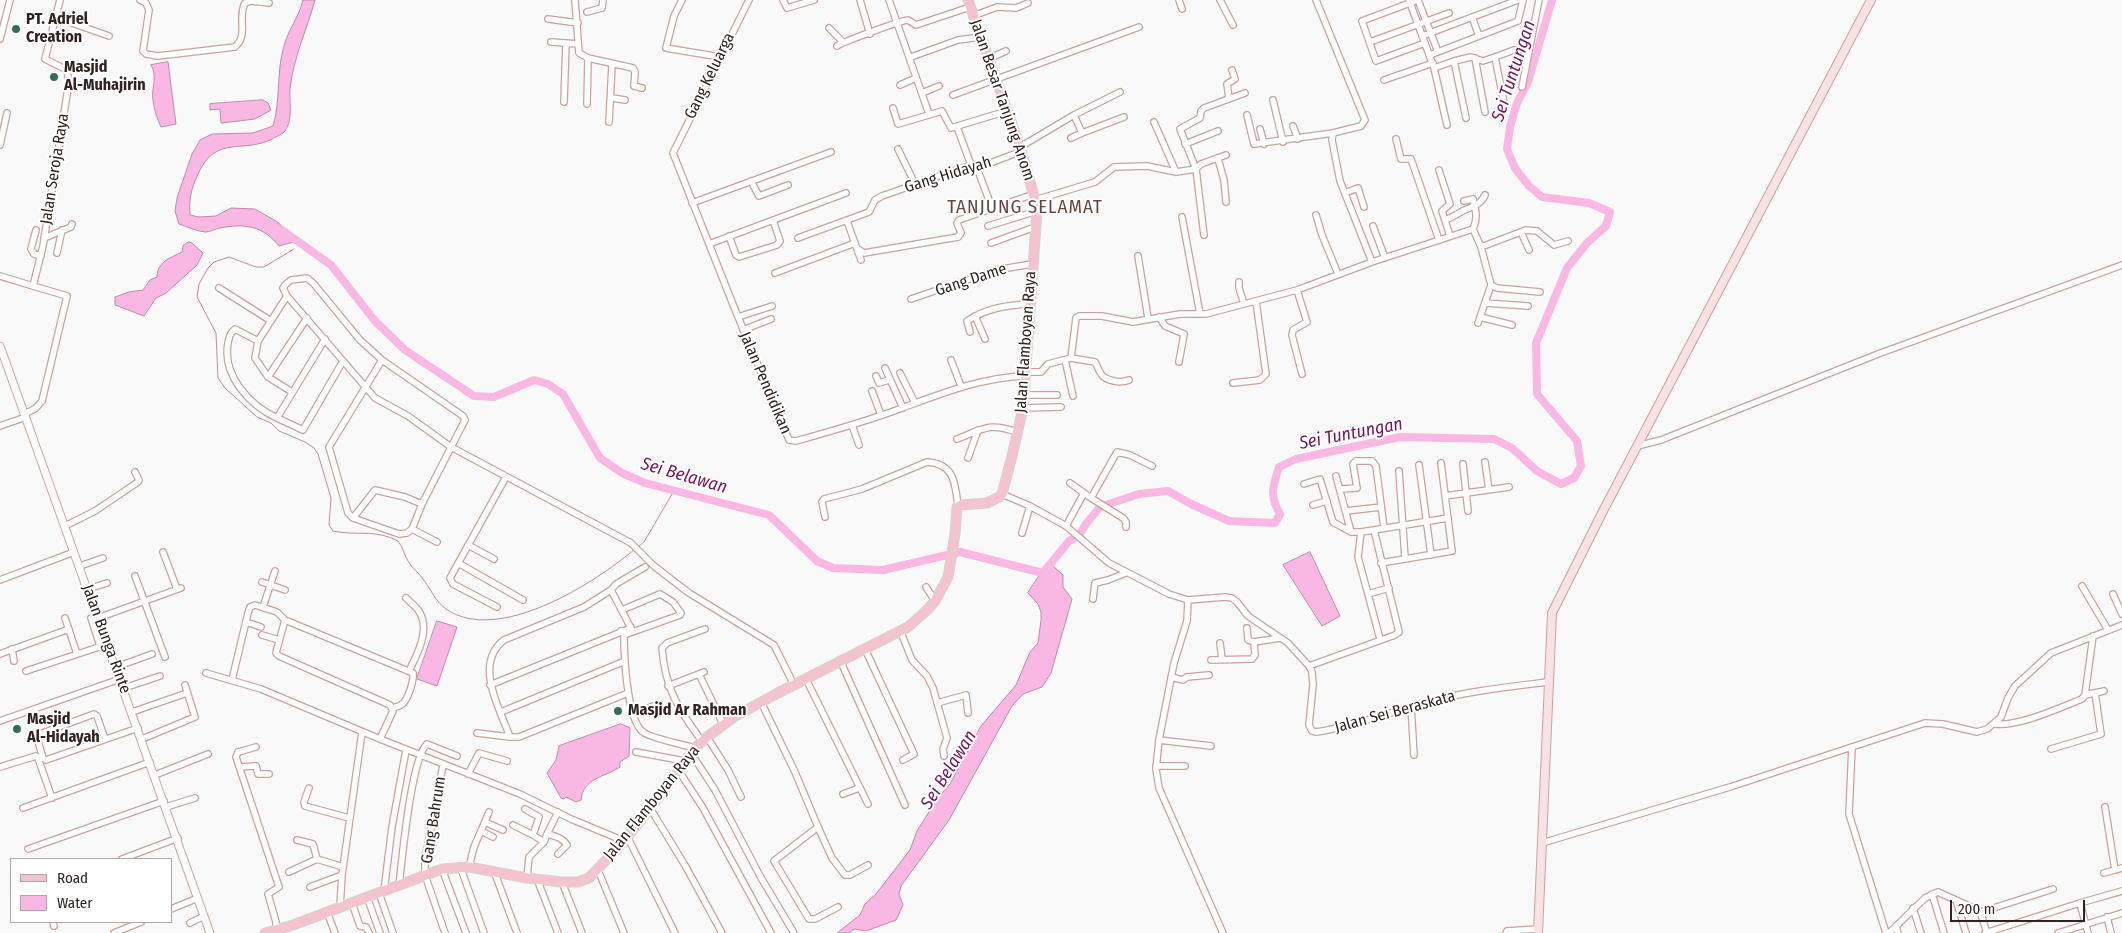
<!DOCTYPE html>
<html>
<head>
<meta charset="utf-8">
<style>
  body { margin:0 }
  #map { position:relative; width:2122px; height:933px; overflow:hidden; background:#f9f9f9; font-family:"Fira Sans Condensed",sans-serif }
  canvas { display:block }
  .legend { position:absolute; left:10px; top:858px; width:162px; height:65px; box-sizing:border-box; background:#fff; border:1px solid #aca7a5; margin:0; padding:6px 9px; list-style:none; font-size:15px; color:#30221e }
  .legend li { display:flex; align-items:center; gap:10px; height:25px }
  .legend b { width:25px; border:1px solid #aca7a5 }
  .scale { position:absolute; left:1950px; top:900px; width:135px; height:22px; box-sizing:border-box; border:2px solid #30221e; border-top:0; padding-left:6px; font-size:15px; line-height:18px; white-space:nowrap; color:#30221e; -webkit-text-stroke:4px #fff; paint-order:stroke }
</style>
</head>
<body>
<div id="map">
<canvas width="2122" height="933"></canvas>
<ul class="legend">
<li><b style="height:6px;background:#f3c4ce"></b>Road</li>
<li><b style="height:14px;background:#f9b8e3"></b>Water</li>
</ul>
<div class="scale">200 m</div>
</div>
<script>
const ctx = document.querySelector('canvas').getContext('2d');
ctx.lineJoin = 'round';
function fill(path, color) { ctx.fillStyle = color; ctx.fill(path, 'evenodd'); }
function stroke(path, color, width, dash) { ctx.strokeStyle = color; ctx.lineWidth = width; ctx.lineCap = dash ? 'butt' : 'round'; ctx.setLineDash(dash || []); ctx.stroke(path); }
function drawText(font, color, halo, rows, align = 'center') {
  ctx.font = font + ' "Fira Sans Condensed",sans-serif'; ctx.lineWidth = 4; ctx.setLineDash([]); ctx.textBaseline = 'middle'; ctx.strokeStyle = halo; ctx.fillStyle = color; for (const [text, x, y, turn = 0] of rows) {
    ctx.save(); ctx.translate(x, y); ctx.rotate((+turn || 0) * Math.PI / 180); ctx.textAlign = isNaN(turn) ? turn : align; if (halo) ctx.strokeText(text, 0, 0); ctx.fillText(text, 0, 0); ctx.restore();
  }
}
const water = new Path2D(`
  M303,0H315C307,29 293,59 290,89C289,103 294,122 283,133C280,135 275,137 272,139C243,154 216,134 198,174C191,189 189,199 190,215L199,217L216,216L231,208L255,209L279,223L293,242L279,246C263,226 245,223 220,228C215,229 210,232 205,232C196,231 188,227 179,224L175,211L177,198L192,154L200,140L212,134L253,133L273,126C281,100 276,72 284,46C288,30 299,17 303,0Z
  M168,62L176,124L161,127C157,119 154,109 153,100C151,89 158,76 151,65Z
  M263,100L268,103L271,110L255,119L221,123L220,109L210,110V104Z
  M189,242L192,243L203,253L197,265L166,293L156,298L144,316L115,305V297L129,292L143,290L150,280L157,277C157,262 170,258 182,252L183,246Z
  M1310,552L1340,616L1322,626L1283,565Z
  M1047,564L1054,567L1063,575V587L1072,599L1051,673L1042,687L1023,694L1012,706L949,820L901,886L899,894L903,905L896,920L866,931L854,929L849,933H837L860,915L865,904L876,894L910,850L917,831L937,799L950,784L981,726L1016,685L1030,652L1038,643L1041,620V612L1038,604L1028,593Z
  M437,621L457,627L437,686L417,679Z
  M621,724L630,728L629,756L620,762V767C605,777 583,778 581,800L576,802L566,797L564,799L561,798L547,773L556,760L559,746Z`);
fill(water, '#f9b8e3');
stroke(water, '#bd8ba8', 1);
stroke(new Path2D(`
  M294,249L264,267H256L229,257L214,262L208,268L199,284L197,297L216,333L218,378L225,388L257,417L271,423L279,431L305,442L314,448L318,454L331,498L329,525L333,531C356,536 375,529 398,541C403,547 404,555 408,561C412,568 419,573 423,579C431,589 435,601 446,609C498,645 595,583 635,549
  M638,547L644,542L675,489`), '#bd8ba8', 1);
stroke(new Path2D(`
  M282,230L331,265L375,321L405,350L474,396L494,397L534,380L548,384L563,394L600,458L622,473L645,483L769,515L817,561L833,568L883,570L960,552L1043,573L1047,581
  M1043,573L1069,541L1079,535L1086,524L1100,507L1139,494L1168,491L1191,504L1229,521L1275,523L1280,514C1269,496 1273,486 1279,467L1296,459L1400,437L1494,439L1512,448L1537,471L1561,484L1574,478L1581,466L1577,441L1537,394L1536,343L1567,268L1587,243L1606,226L1610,212L1589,203L1542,197L1529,186L1515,168L1507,149L1510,127L1517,103L1528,82L1552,0`), '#f9b8e3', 8);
const minor = new Path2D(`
  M140,0L146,3L149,10L143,51L146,54L158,56L235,47C249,35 237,17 245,3L251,1L269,3
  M575,0L579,53L588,58L633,68L635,72L634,86L642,88
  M682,0L674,16L666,48L720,57
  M749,0L673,153L734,307L789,440L796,441C832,431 868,421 902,408C943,393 980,378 1024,376
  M783,0L787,8L814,0
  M860,0L870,34
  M889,0L929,114
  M1179,0L1182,9
  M1220,0L1233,25
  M1316,0L1365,120L1361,126L1333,133
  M1409,0L1434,68L1447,125
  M1418,0L1362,21L1376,61L1425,43
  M1418,0L1438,52
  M587,12L602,8L603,0
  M973,16L997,7L1016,8L1028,3
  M55,17L109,36
  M1472,17L1479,36
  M548,19L578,23
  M829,28L842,41
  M1422,36L1518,0
  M0,39L10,0
  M551,42L578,44
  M1370,42L1449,13
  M837,46C840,43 902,20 908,20L916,25L970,7
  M1430,55L1518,21L1523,0
  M911,57L958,40L981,37
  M1495,57L1514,50L1528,53
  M1475,58L1485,112
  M988,59L1006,51
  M1454,61L1471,57L1483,61L1495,57L1505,108
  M1434,68L1454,61L1466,118
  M1384,80L1433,63
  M900,85L916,78
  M1522,87L1539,0
  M922,93L939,86
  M953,95L1139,27
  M612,98L625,100
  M1229,98L1227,84L1235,79L1232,70
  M1273,100L1283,142
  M564,102L566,43
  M587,104L588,58
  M893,108L898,124L942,111L951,128L1007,111
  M1247,115L1254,144L1333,133L1332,140L1340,181L1372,262
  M609,122L612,65
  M1154,122L1176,172
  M1293,126L1298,139
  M957,127L971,165
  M1260,129L1264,144
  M1082,133L1124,117
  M1071,138L1082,133L1074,115
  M1396,139L1401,159H1411L1439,240
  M1185,144L1218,131
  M0,145L7,113
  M1020,147L1074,115L1120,92
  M898,149L915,184
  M1218,159L1224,180L1226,202
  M977,168L992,208
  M1196,169L1201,164L1226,155
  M1439,170L1450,204L1442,211L1450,236
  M751,181L759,196L788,185
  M1345,193L1358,188L1364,207
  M1035,200L1095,182L1114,167L1147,166L1176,172L1196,169
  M1464,201L1473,199C1476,211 1478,218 1473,229
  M692,203L831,152
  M1316,215L1322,235L1338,274
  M1182,217L1200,314
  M1445,220C1451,218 1454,216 1459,213C1470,206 1479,208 1485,195
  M847,221L861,260
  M988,226L1037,211
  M1373,226L1385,258
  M1473,229L1481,247L1491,285L1497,288L1540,292
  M36,230L31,249L34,254L41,256
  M1521,232L1529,250
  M1204,235L1196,169L1180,129L1200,118L1201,111L1204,108L1245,93
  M729,236L736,255L739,257L777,245L780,241L773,220
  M44,238L71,227L72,224
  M798,238L869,212L875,200L882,196L971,165L977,168L1022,151
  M991,243L1035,227
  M709,244L846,193
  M1481,247L1526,230L1537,231L1554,245L1568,241
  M858,249L864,253L958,237L961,233L957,223L959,220L1034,194
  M57,253L62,230
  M1138,256L1148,318
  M775,273L855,243
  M0,276L33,286L43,246L69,82L67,70L45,59L60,0
  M1239,282V288L1244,304
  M219,288L271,321
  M1297,290L1307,322L1293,330L1292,335L1302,374
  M287,296L258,341L235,329C230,333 229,337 228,343C222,375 249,405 277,418L325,339
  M911,299L996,270L1032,264
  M1485,303L1528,306
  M975,316L985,339
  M738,317L772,306
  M1159,317L1165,326L1184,334L1179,362
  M1480,317L1512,325
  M1478,323L1491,285
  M743,330L771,319
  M970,332L967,321C987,308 1007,305 1030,304
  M258,341L255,358L268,377
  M1071,358L1095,362C1098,366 1099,374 1104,377C1111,382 1122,383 1129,380
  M382,360L360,340L314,284L307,278L291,280L285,285L283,288L287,296L375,398L408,416L451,447L631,543L654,566L689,593L774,645L794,685
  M382,360L463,416L465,420L422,504L412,529L407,533L399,534L353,518L348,513L329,447Z
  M951,360L961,386
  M1065,360L1073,396
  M885,368L903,408
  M1024,372H1041L1048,364L1071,358L1076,318L1079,316H1102L1133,322L1180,314H1206L1297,290L1372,262L1473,229
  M900,373L915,403
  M876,376L879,383L889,380
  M1233,383L1260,380L1266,374L1256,301
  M872,391L881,415
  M292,392L268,377L307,318
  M1024,395H1057
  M1023,408L1061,407
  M25,414L36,408L42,401L67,296L33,286
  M277,418L303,430L343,361
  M852,425L859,445
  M0,426L26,417
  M957,439C983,429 989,422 1017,432
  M1637,446L1661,440L1878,354L2122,265
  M968,458L978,430
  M1485,462L1489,490
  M1463,464L1468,511
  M1419,465L1431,555
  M1399,471L1405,558
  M1336,476L1351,532H1361
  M1070,483L1084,493
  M1304,484L1320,479L1333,522L1351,532
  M1340,489L1357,488L1353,464L1356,461H1372L1376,466L1384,528
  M1002,494L1030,506L1066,526L1109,563L1169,594L1188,600L1225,597L1232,598L1237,602L1248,616L1288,643L1309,666L1312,672L1313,685L1309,725L1312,731L1316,732C1356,726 1392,711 1431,701C1469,691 1508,687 1548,682
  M1445,496L1509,487
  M1091,498L1123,518L1126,522V527
  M1313,505L1327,501
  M1346,511L1381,507
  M825,517L822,502L824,499L862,489L927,462C955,464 955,483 958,506
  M353,518L375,490L405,497L422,504
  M65,526L95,511L138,482L139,480L135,472
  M1066,526L1084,493L1091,498L1117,452L1130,455L1152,466
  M412,529L437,542
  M1374,530L1448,518
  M1022,533L1030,506
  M468,545L494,559
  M163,552L177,589
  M458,563L523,600
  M1381,563L1452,551L1441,463
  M80,566L103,558
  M135,576L165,657
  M0,580L74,552
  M262,582L285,590
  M2082,586L2108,630
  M926,587L935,601
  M88,589L107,583
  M611,590L632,630
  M1368,594L1389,588
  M2113,594L2122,614
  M406,598C411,603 417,607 420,613C430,631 417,655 409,671
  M1093,599L1095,583L1108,580L1126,573
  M1188,600L1187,621L1174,663L1159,740L1156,769L1159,788L1223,933
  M263,607L275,571
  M497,607L453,584L450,578L506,477
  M622,610L660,594L673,602L681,613L680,615L624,635
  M65,618L77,654
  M91,618L100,646
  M98,618L181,588
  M246,622L261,627
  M1247,628L1248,640L1254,642
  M900,630L912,660L927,676L933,688L947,738L943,749L944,756
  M621,631L624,635C624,656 627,720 643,732C650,738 684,745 695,748
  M262,635L279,640
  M1220,643L1222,659
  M12,649L14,661
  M865,649L914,754L903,760
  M0,654L69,629
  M840,660L905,805
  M1211,660L1252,659L1255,655L1254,642L1280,638
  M1309,666L1395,635L1399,632L1374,530L1361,532L1358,557L1380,639
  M116,667L152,654
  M26,671L108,644
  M206,673L261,689L380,739L393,711L390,705L279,656L276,653L277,649L285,620
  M699,674L723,724
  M1171,677L1183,680L1187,677L1209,675
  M806,679L868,804
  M232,680L248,613L250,607L255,605L277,612L285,620L413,673C414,680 408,701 401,705C398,707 395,707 392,708
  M490,685L631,628
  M668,686L704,672
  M124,688L160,676
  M628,693L519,737H510C500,709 473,664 504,640L584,607L611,590L616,584L645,567
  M2085,695L2093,636
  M761,702L795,772L818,827L774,861L809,919H815L838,907
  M937,703L966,695L968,713
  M1411,706L1414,755
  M132,712L187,693
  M501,712L625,661
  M634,714L656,705
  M0,721L120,679
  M1995,724C2018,727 2059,708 2082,699L2085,695L2104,691
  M477,733L510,737
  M707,737L728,770L741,797
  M105,739L97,716L94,714L40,734L37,738L43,758L46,760L138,728
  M142,739L195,717L185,685
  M380,739L520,794L571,819L624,841
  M1159,740L1211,746
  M702,741C678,709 665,688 662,648L667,643L705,629
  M256,747L238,752L236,757L279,887L268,894L276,922V929
  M1852,747L1849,814L1886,933
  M2051,749L2101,734L2095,693
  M636,752L685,761
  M691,753L715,790L760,876L794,933
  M443,765L425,860V875L445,933
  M1156,766H1185
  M0,767L36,756L38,758L52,798
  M240,767L256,766L258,774H269
  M679,771L703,808L771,933
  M468,774L479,753L507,761
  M155,775L208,754
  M309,788L304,802L305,806L349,818
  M843,794L859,788
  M166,807L195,798
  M2105,807L2115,870
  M23,808L150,762
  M650,808L686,867L722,933
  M525,809L539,817L533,835L544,842L529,857L527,878
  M485,822L503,830
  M513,825L533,835
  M818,827L832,858L845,875H850L868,865
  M481,831L493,837
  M547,834L558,812
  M627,836L675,933
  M297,840L313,844L317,859L343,867
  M544,842L547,834C555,836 563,838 567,845L558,854
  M1542,843L1730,787L1925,723L1943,724L1977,732L1987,729L2001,717L2008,698L2015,686L2051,653L2122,625
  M28,849L164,801
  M122,859L178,838
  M460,866L484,933
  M469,867L474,847L489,812
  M442,869L466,933
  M598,870L624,933
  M494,871L517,933
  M289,872L317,859
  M2104,873L2122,868
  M537,879L558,933
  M562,882L582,933
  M399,886C402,860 411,758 427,744L457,756
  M310,887L342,875
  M384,891L392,827L406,750
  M379,893L393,933
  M1932,894L1944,933
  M367,897L380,933
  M1956,900L1966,933
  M352,903L360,926L366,927L369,933
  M2080,903L2122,891
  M340,907L342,875L362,732
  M1913,908L1921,933
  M171,909L198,898
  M327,912L335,933
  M1981,912L2053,889
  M2107,917L2111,933
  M53,922L54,926
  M190,923L204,916
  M1896,926L1898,933
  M114,933L141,922
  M1506,933L1507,931L1538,929
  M1889,933L1925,898L1938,892L1980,911L1987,933
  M1985,933L2080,903L2088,933
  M2058,933L2122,913`);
const tertiary = new Path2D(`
  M0,346L210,933`);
const secondary = new Path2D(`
  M1538,933L1552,613L1602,513L1871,0`);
const primary = new Path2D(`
  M265,933L293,925L442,869L469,867L527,878L562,882H578L589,878L624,841L679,771L695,748L707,737L734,717L774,695L908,627L927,610L935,601L948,577L955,534L957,507L961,505L987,503L999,497L1002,494L1012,456L1023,408L1037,211L1036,203L1020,147L968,0`);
stroke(minor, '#c9a39a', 8);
stroke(tertiary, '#c9a39a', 9);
stroke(secondary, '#c9a39a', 10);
stroke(primary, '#d6d3d2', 11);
stroke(minor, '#fff', 5.5);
stroke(tertiary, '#fff', 7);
stroke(secondary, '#f9e2e6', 8);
stroke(primary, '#f3c4ce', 9);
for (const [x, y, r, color] of [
  [16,29,5,"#336d57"],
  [54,77,5,"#336d57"],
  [618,711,5,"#336d57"],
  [17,729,5,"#336d57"]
]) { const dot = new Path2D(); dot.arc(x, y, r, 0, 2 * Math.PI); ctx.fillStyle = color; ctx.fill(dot); stroke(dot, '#fff', 2); }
drawText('bold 16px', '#30221e', '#fff', [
  ["PT. Adriel",26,20],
  ["Creation",26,38],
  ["Masjid",64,68],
  ["Al-Muhajirin",64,86],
  ["Masjid Ar Rahman",628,711],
  ["Masjid",27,720],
  ["Al-Hidayah",27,738]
], 'left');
drawText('16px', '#30221e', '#fff', [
  ["Gang Keluarga",710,76,-64],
  ["Jalan Besar Tanjung Anom",1002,100,71],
  ["Jalan Seroja Raya",55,169,-81],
  ["Gang Hidayah",948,175,-17],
  ["Gang Dame",971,280,-18],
  ["Jalan Flamboyan Raya",1026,342,-86],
  ["Jalan Pendidikan",765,383,67],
  ["Jalan Bunga Rinte",106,639,70],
  ["Jalan Sei Beraskata",1395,712,-15],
  ["Jalan Flamboyan Raya",652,803,-51],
  ["Gang Bahrum",434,820,-81]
]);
drawText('italic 18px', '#72165c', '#fff', [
  ["Sei Tuntungan",1514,71,-72],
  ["Sei Tuntungan",1351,434,-11],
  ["Sei Belawan",684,476,16],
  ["Sei Belawan",949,770,-58]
]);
ctx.letterSpacing = '1px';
drawText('19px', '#67463e', '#fff', [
  ["TANJUNG SELAMAT",1025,208]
]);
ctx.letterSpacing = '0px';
</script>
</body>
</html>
